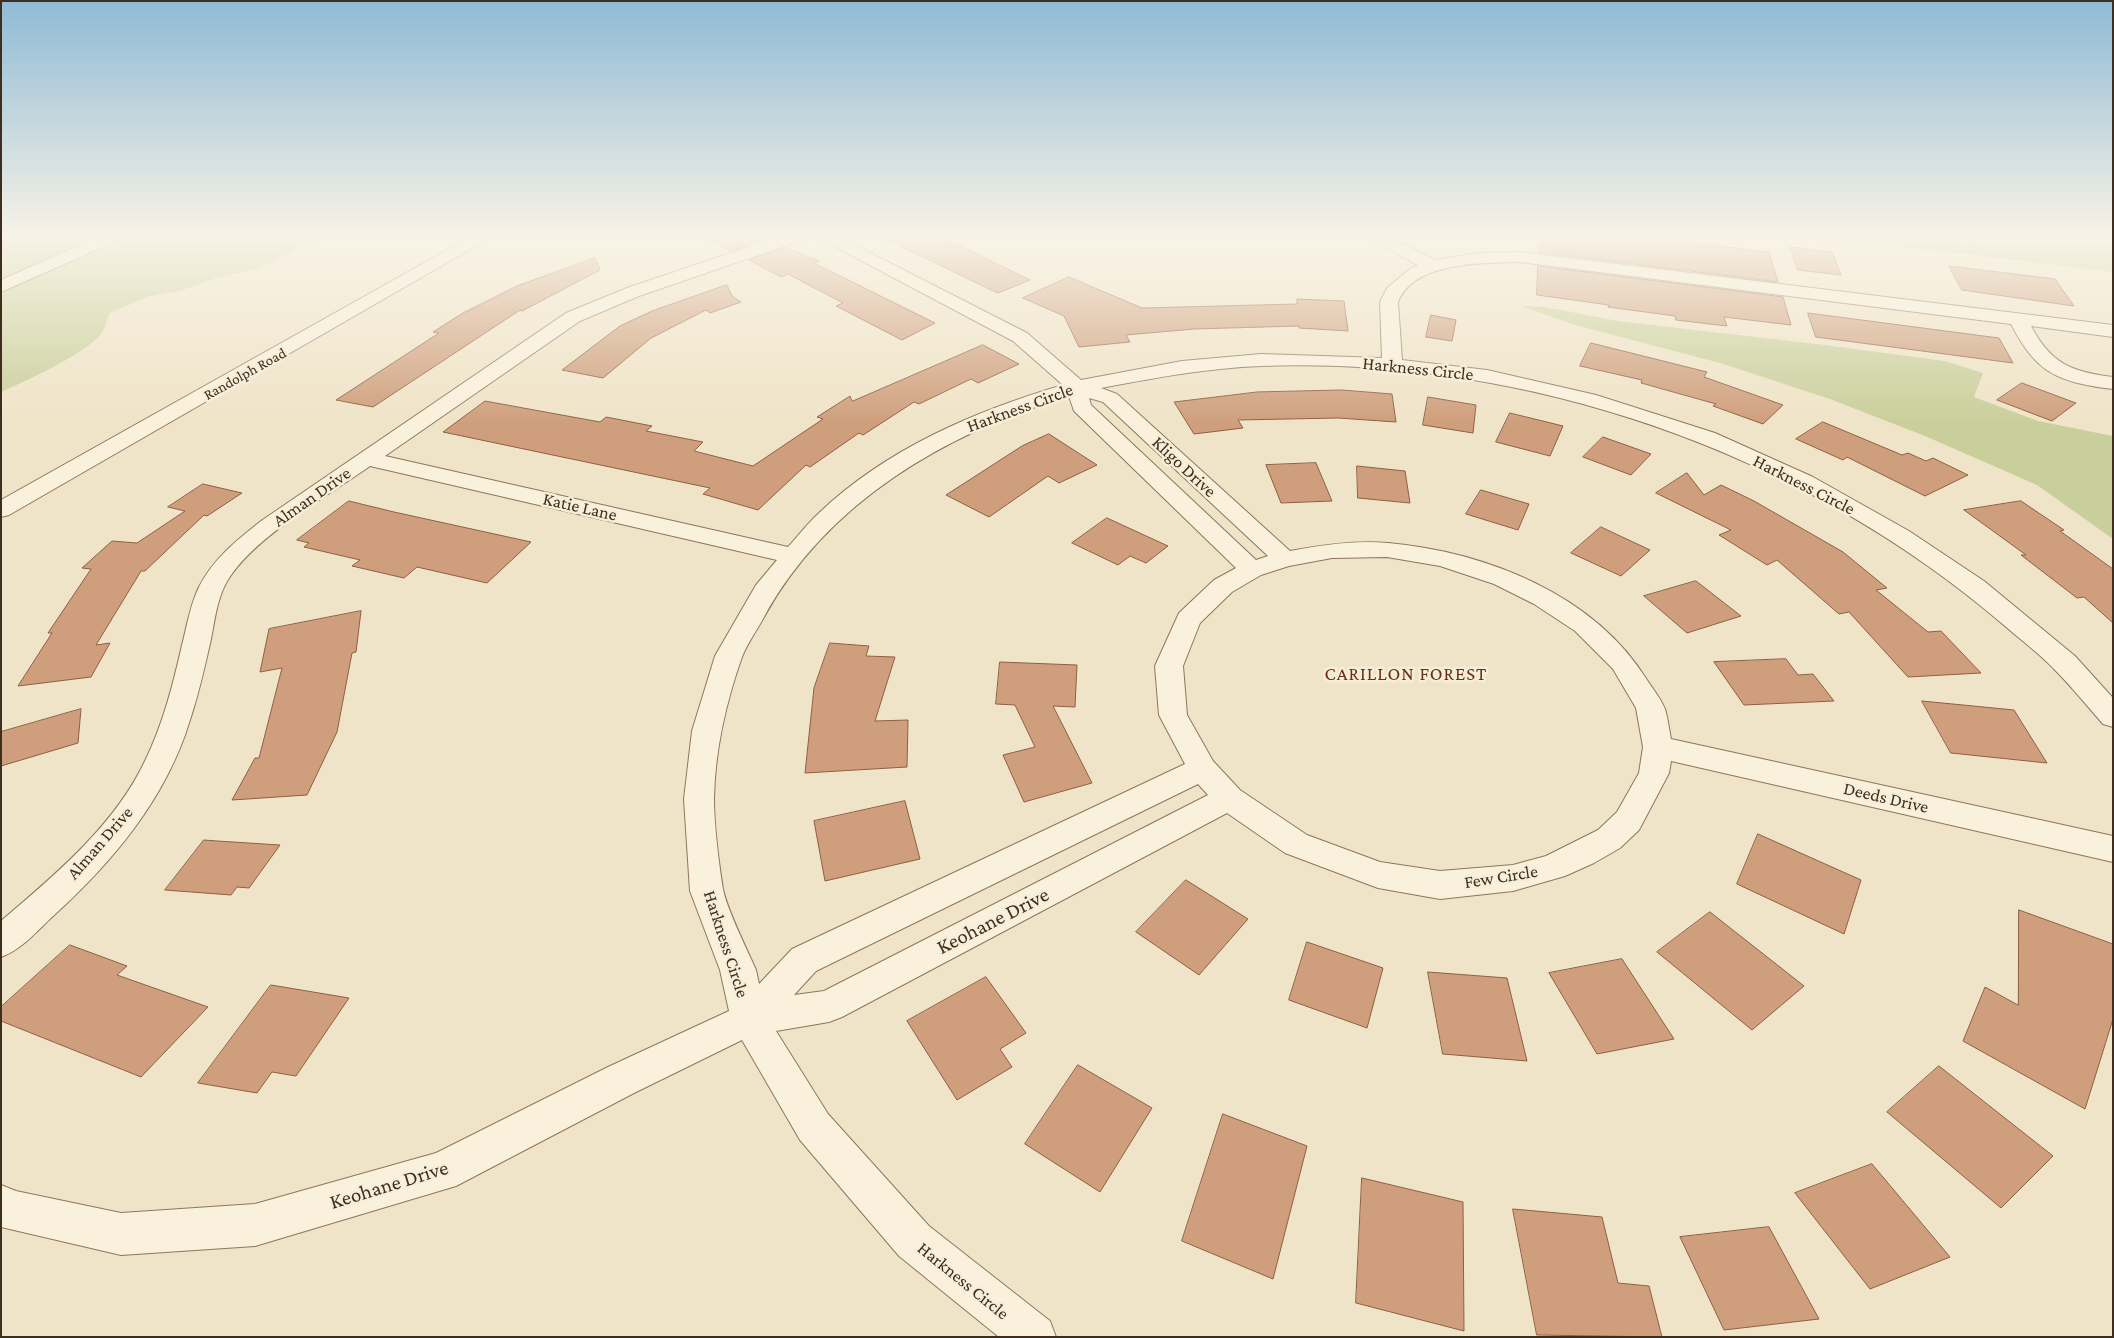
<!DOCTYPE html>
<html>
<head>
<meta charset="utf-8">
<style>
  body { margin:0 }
  #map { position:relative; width:2114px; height:1338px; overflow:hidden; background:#f0e4c8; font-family:"Crimson Pro",serif }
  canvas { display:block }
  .frame { position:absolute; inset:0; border:2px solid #3d2e20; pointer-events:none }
</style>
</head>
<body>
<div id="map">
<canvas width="2114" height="1338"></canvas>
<div class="frame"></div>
</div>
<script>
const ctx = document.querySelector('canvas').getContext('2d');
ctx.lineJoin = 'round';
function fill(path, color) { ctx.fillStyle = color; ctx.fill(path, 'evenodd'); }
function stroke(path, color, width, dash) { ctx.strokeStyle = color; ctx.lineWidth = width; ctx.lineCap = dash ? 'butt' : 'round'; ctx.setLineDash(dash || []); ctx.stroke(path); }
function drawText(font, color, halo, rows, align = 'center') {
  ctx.font = font + ' "Crimson Pro",serif'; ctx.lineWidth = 5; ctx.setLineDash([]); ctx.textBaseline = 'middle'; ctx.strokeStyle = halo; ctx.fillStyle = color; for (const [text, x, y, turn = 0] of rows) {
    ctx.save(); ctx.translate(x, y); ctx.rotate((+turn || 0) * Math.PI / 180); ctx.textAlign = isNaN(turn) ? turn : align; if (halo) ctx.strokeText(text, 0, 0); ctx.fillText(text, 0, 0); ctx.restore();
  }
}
fill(new Path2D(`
  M1,235H333L308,243L283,258L258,268L213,279L180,291L147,297L110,313C107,318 106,325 103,331C92,351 24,382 1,392Z
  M1768,235H1938L1973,241L2113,245V272L1955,253Z
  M1521,306L1545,307L1618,321L1825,345L1945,361L1983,373L1974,397L2038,421L2113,436V539L2037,485L1925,436L1830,399L1720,363L1575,325Z`), '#c9cf9b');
const building = new Path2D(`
  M702,235H756L765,239L731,251Z
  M878,235H938L1030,280L998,293Z
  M1557,235H1692L1693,243L1769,252L1778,282L1539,252V244Z
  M1790,247L1832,252L1841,275L1798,270Z
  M786,248L819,261L814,263L935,323L902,340L836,306L843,303L788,274L781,277L749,260Z
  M595,258L600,270L522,311L520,310L373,407L336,400L439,333L433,332L463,313L517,286Z
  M1538,266L1783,297L1791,325L1724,317L1727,326L1676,320L1675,316L1608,307L1609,305L1537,295Z
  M1949,266L2055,279L2074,306L1962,290Z
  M1069,277L1142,308L1297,304V299L1344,301L1348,331L1299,328V326L1194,329L1126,335L1130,342L1079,347L1064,316L1023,298Z
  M727,285L732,296L741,302L710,313L706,310L651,338L603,378L562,370L620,326L652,311Z
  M1808,313L1999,338L2013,363L1816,337Z
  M1431,315L1456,320L1452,341L1426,337Z
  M1591,343L1707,372L1704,377L1783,405L1763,424L1713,406L1716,404L1641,383L1642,380L1580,366Z
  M983,345L1019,364L978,383L971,379L919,404L914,402L863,435L859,433L810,467L806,465L758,510L703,494L710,488L443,432L485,401L600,422L606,417L652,426L646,431L703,442L694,451L753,466L823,419L817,417L850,396L852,401Z
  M2022,383L2076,403L2052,421L1997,400Z
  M1342,390L1392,394L1396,422L1338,418L1238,420L1243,428L1194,434L1174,402L1257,392Z
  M1428,397L1476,405L1473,433L1423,425Z
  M1510,413L1563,426L1550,456L1496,442Z
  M1823,422L1902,455L1908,453L1926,461L1933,458L1968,475L1925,496L1847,457L1843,460L1796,439Z
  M1049,434L1097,465L1059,483L1048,476L989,517L946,495L1022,446Z
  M1603,437L1651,454L1631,475L1583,457Z
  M1316,463L1332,501L1281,503L1266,465Z
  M1357,466L1405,471L1410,503L1358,498Z
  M1687,473L1704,495L1721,485L1754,501L1843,552L1887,588L1876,590L1928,632L1941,631L1981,673L1908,677L1849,612L1839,614L1777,560L1767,565L1719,535L1731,530L1656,493Z
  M203,484L242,493L207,516L204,515L145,571H141L96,645L110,643L91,677L18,686L52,633H48L91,569L82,568L112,541L137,543L185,511L168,507Z
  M1481,490L1529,504L1518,530L1466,514Z
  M349,501L394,512L531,542L487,583L417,567L404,578L352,566L360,560L304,547L309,543L297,540Z
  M2021,501L2064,530L2060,531L2113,569V623L2084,597L2077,598L2021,555H2026L1964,510Z
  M1107,518L1168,546L1146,563L1130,556L1118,565L1072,543Z
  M1601,527L1650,550L1621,576L1571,553Z
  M1696,581L1741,616L1687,633L1644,596Z
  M361,611L356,652L352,653L337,732L307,795L232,800L255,758H259L282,668L260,672L269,629Z
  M830,643L869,646L866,656L895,657L875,721L908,720L907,767L805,773L814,688Z
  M1786,659L1798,675L1813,674L1834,701L1744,705L1714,662Z
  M1000,662L1077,665L1075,707L1053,706L1092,783L1024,802L1003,755L1035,747L1015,705L996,704Z
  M1922,701L2014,710L2047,763L1951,753Z
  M81,709L78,743L1,766V732Z
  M905,801L920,859L825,881L814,821Z
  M1758,834L1861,880L1844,934L1737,884Z
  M204,840L217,841L280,845L249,888L237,887L231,895L165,890Z
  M1186,880L1248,919L1199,975L1136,932Z
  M2019,910L2113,944V1019L2085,1109L1963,1041L1985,987L2018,1005Z
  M1710,912L1804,986L1752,1030L1657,952Z
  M1307,942L1383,968L1367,1028L1289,1000Z
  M70,945L127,966L117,975L208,1007L141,1077L1,1021V1007Z
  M1622,959L1674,1039L1597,1054L1549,973Z
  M1428,972L1507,978L1527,1061L1443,1054Z
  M986,977L1026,1033L1000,1049L1012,1067L957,1100L907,1021Z
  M271,985L349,998L296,1076L272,1072L257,1093L198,1083Z
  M1078,1065L1152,1108L1100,1192L1025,1144Z
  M1939,1066L2053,1156L2001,1208L1887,1112Z
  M1223,1114L1307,1146L1273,1279L1182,1241Z
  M1872,1164L1950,1257L1870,1289L1795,1193Z
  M1362,1178L1463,1202L1464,1331L1356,1303Z
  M1513,1209L1602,1217L1618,1283L1649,1286L1662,1337L1537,1335Z
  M1769,1227L1819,1319L1724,1330L1680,1237Z`);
fill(building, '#cf9f7d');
stroke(building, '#8d5f41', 1);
const minor = new Path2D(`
  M102,235H125L123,238L1,292V280Z
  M784,235H810L808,238L639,296L580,321L385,456L788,547C798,536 808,523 819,513C886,449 975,411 1063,385L1013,341L813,235H835L1027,333L1081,380L1182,361L1261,354L1382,358L1380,302L1387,288L1411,268L1419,266L1363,235H1385L1435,260L1480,253L1520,252L2113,325V337L2031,326C2051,364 2072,372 2113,377V389C2058,382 2037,374 2011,324L1520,262C1484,263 1414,261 1398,302L1402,360L1487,370L1596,395L1715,433L1813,477L1909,531L1984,581L2075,656L2113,698V727L2103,724C2087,706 2072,687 2055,670C2040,654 2022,641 2005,626C1803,452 1527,356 1261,366C1207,368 1154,378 1101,388L1117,394L1290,551C1322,545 1356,540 1388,543C1486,552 1594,594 1647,680C1653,689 1661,699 1665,709C1668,719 1669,729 1671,739L2113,836V862L1671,761L1669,773L1639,830L1620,848L1594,863L1565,876L1513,891L1440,899L1378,888L1285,853L1227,813L842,1017L829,1022L776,1031L828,1114L929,1226L1050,1321L1056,1337H999L899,1256L800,1140L742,1040L634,1093L456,1186L255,1246L121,1255L1,1227V1185L16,1191L121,1213L255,1204L436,1153L608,1067L729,1011L720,970L690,891L684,799L692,731L715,656L756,585L777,560L370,466C328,496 257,535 229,578C217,597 215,619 211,639C205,666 199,693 190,720C166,799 112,863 51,918C36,932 21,950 1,957V921C54,876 115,825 145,761C163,724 173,685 182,645C187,626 190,605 199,587C213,559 237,540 261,521L566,313L627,288ZM1069,396L1074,411L1236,568L1214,580L1179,613L1155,666L1159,715L1185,764L792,949L759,984L756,970C747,949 727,910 723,889C719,864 714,823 714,798C715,751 726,702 742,657C747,644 757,630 764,617C827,502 946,433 1069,396ZM1089,398L1103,402L1268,556L1256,560L1091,405ZM1387,557L1440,566L1494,584L1534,604L1575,631L1613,669L1636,708L1643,747L1639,773L1630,789L1617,812L1598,830L1546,856L1513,865L1440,871L1380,862L1307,835L1240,790L1213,761L1187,715L1183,666L1200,623L1232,592L1261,575L1289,566L1332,558ZM1198,784L1208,795L824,991L794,995L816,971Z
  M1953,235H1969L1971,240L1969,244H1957Z`);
const tertiary = new Path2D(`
  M474,235H495L9,515L1,517V500Z`);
stroke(minor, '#8d765c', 2);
stroke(tertiary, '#8d765c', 2);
fill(minor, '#faf1dc');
fill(tertiary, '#faf1dc');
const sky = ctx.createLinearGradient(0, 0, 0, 423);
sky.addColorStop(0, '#8fbad6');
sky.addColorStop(0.56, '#f8f3e6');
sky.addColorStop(1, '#f8f3e600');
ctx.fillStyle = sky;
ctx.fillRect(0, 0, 2114, 423);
drawText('15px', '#3d2e20', '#f7eed8', [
  ["Randolph Road",245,374,-29]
]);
drawText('18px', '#3d2e20', '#f7eed8', [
  ["Harkness Circle",1418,369,6],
  ["Harkness Circle",1020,408,-20],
  ["Kligo Drive",1184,467,43],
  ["Harkness Circle",1804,485,27],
  ["Alman Drive",312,497,-35],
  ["Katie Lane",580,507,13],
  ["Deeds Drive",1886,798,13],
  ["Alman Drive",100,843,-49],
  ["Few Circle",1501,877,-9],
  ["Harkness Circle",726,944,72],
  ["Harkness Circle",963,1281,39]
]);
ctx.letterSpacing = '1px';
drawText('19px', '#6b2e1e', '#f7eed8', [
  ["CARILLON FOREST",1406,674]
]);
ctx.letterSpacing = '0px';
drawText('21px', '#3d2e20', '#f7eed8', [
  ["Keohane Drive",993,921,-27],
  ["Keohane Drive",389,1185,-17]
]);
</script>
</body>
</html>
